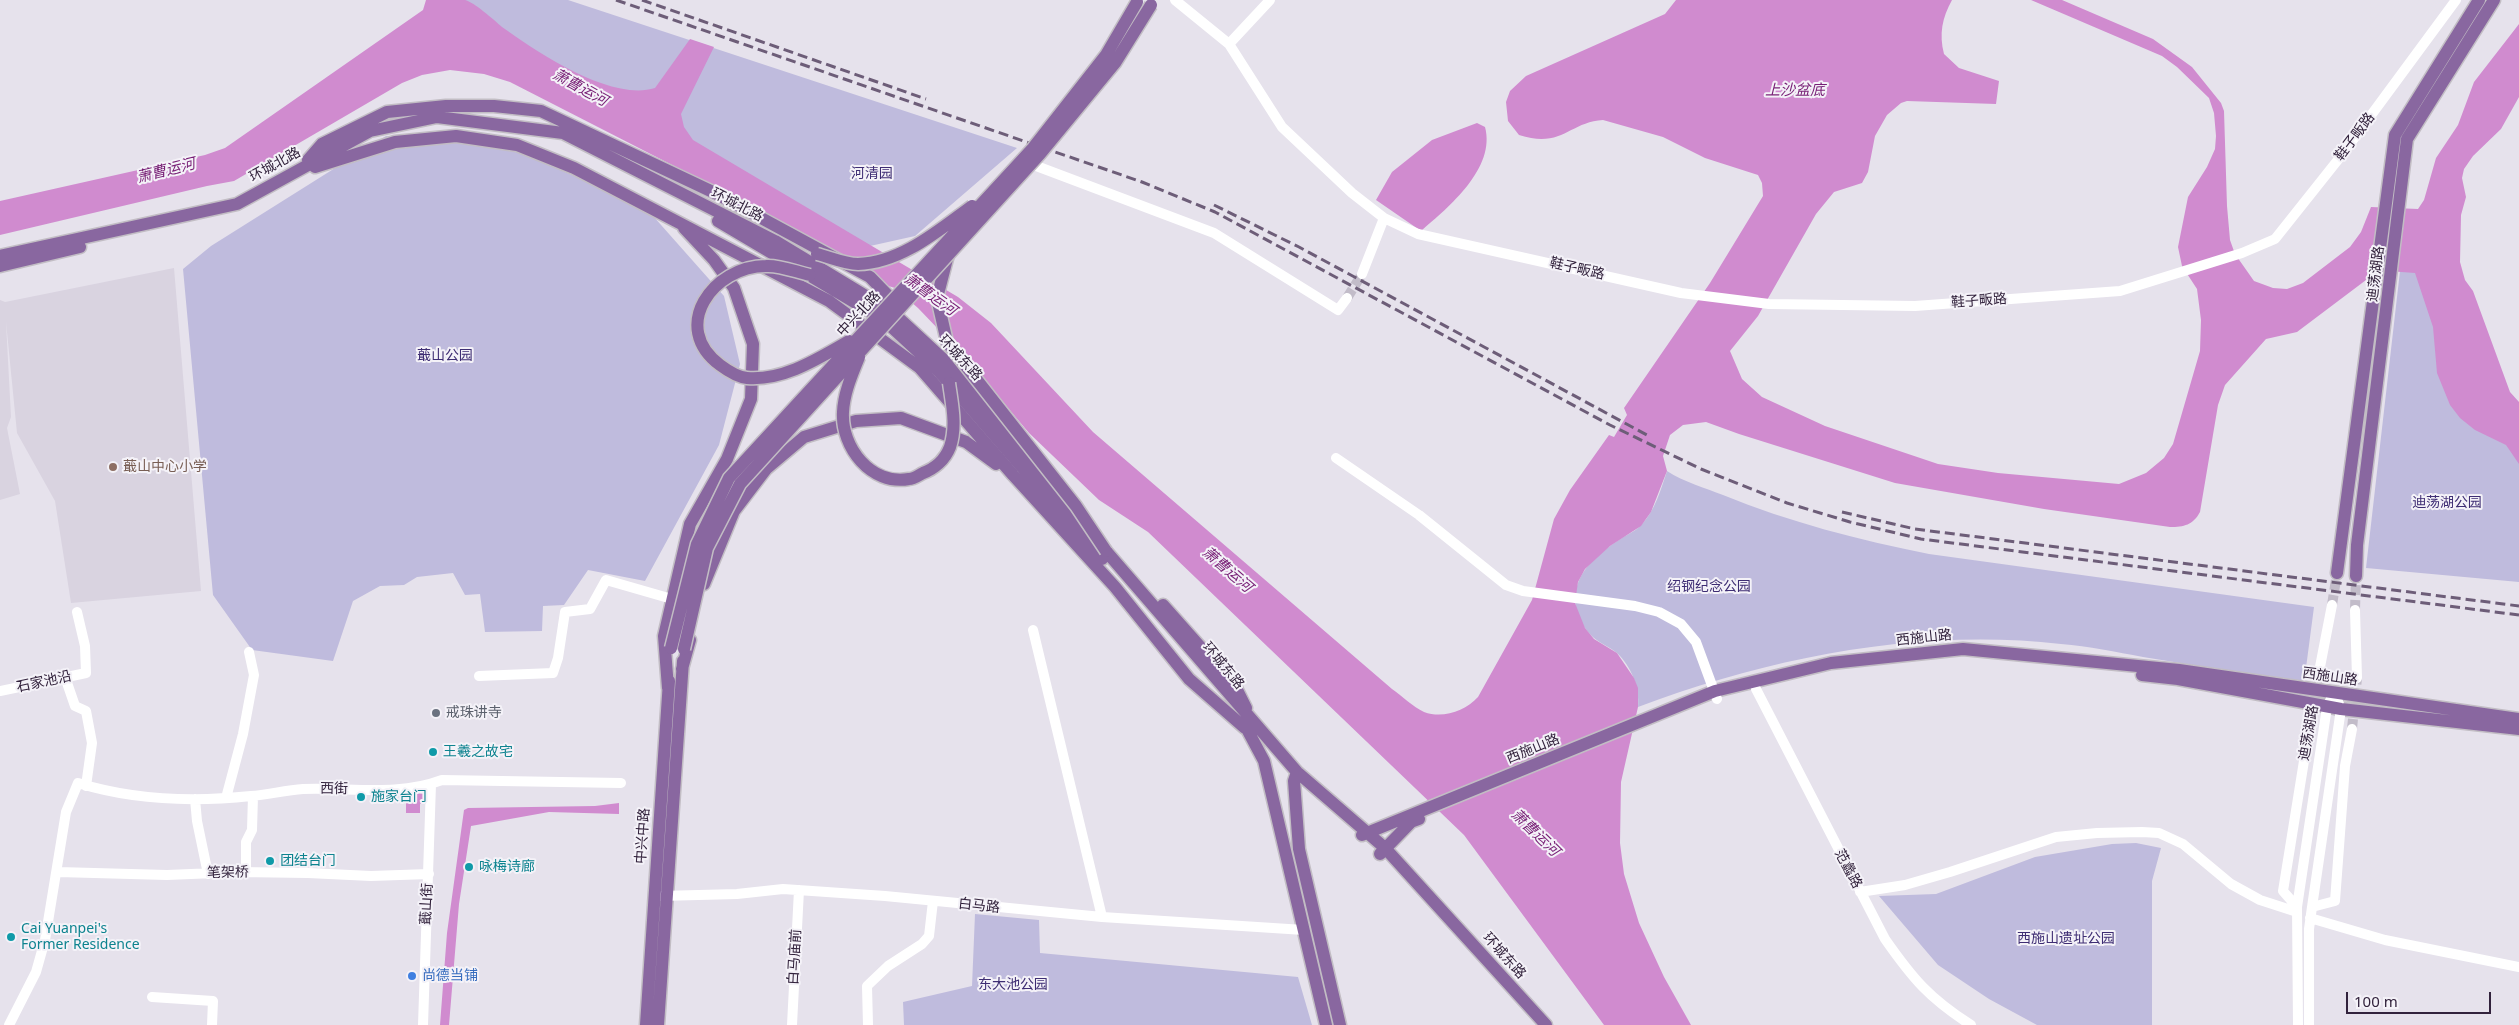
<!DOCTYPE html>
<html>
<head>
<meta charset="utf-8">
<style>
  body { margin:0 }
  #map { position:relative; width:2519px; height:1025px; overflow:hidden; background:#e6e2ec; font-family:"Noto Sans",sans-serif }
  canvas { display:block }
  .scale { position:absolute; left:2346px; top:992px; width:145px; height:22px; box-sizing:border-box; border:2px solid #32223c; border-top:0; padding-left:6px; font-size:15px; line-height:18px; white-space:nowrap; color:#32223c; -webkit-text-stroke:4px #f4f2f8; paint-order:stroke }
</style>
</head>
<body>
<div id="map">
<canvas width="2519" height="1025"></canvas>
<div class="scale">100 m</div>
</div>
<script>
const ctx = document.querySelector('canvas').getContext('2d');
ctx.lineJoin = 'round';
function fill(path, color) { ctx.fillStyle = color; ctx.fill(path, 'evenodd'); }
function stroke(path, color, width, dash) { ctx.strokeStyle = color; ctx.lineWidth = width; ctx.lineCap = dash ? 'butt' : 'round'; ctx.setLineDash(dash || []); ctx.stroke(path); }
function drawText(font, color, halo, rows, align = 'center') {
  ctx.font = font + ' "Noto Sans","Noto Sans SC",sans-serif'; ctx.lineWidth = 4; ctx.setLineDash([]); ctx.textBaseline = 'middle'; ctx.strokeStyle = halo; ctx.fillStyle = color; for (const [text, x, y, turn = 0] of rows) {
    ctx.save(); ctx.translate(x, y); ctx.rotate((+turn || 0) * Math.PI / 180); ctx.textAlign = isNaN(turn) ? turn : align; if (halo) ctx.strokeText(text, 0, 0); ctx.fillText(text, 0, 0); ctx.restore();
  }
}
fill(new Path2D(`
  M174,268L201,591L71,603L55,501L17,433L6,322L11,417L7,428L20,494L0,500V300L5,302Z`), '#d9d3e0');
fill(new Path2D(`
  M451,0H568L1017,148L915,236L861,248Z
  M386,136L493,140L646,208L724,296L740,364L719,445L645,581L588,570L564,605L543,606L542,631L485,632L480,594L465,595L453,573L417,577L404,585L380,586L353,601L333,661L252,650L213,595L183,269L211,246Z
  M2400,271L2427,272L2519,441V582L2366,568Z
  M1667,471C1684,482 1705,488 1723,495C1789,522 1859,540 1929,554L2314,607L2304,683C2250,674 2197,666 2143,657C2116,652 2089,646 2061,644C1918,628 1772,657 1638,707C1640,688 1631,666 1617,653C1610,647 1601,644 1594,638C1581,627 1572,607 1576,591C1580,567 1603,550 1622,538C1628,534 1636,531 1641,525C1655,511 1661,489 1667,471Z
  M2136,843L2161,848L2152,881V1025H2037L1989,999L1938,965L1879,896L1936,894L2035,857L2112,844Z
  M975,914L1039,920L1040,953L1298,977L1312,1025H904L903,1002L972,986Z`), '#bfbbdd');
fill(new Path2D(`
  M426,0C438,0 453,0 465,0C474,2 494,20 502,27C537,52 611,102 655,88L690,39L714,47L681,114L684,127L693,140L958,297L991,323L1093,432L1392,689C1402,696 1413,707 1424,712C1443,719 1465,711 1478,697L1532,600L1554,519L1570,490L1609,435L1614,437L1627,415L1624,408L1710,283L1763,196L1762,183L1758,175L1705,158L1663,137L1603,120C1569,122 1562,149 1519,135L1508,121L1506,102L1510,91L1526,76L1665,14L1676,0H1952C1942,18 1939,34 1944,54L1959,68L1999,81L1996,104L1907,101L1901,103L1887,115L1875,136L1868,172L1862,183L1834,192L1816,214L1758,316L1730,351L1742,379L1762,397L1825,426L1938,464L1998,473L2119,484L2146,473L2164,458L2173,444L2200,351L2201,320L2197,289L2182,266L2178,247L2188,197L2207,167L2215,149L2216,136L2214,113L2209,98L2177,67L2162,56L2031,0H2062L2153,39L2192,67L2221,103L2224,111L2227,206L2230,240L2235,254L2254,281L2273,288L2287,289L2303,283L2350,247L2361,232L2371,207L2418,209L2424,200L2436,158L2458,125L2474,82L2519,24V97L2501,129L2473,156L2464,169L2462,178L2466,197L2461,215L2460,262L2465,280L2473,291L2510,392L2519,402V464L2506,445L2475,430L2460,418L2450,405L2437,373L2433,327L2415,273L2388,271L2374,274L2297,332L2266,339L2225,385L2218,405L2200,512C2193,525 2184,527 2170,527L2044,509L1895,483L1739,434L1706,422L1683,425L1670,435L1663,456L1667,471L1651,512L1641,526L1610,546L1585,569L1578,582L1575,603L1585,628L1594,639L1617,653L1634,678L1638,688V707L1621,782L1620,843L1624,874L1639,923L1664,977L1691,1025H1604L1464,835L1148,532L1099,500L1029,433L966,358L918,308L895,288L865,279L719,189L510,82L484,74L450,70L422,75L402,83L234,181L207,186L0,235V201L205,155L225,148L423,10Z
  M1477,123L1485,127C1496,168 1449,207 1421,231L1376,200L1392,172L1432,140Z
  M406,793L426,794V804H420V813H406Z
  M619,803V814L549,812L471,826L459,904L449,1025H440L447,933L464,810L468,808L595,806Z`), '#d08bcf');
stroke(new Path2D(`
  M1347,298L1362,274
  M2332,605L2337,573
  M2355,610L2356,576
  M2352,729L2357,678
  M2309,730L2319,672`), '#c2bcc9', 10, [10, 5]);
const major = new Path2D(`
  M308,160L322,144L387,112L446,106H494L541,111L715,193L870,277L900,308
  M315,167L395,142L456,136L517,145L574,168L829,301L920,368L1013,475L1115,587L1189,679L1245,728
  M718,221L883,319L937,369L1102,559
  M0,256L237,204L370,131L437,117L563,133L775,241L892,312L944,360L1081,522
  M0,266L80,247
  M947,342L937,298L948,255
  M1099,543L1297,772L1385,848L1546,1025
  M2337,573L2395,135L2479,0
  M2356,576L2357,545L2407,139L2494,0
  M704,584L734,511L766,469L804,437L856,421L901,418L966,442L996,464
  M1163,605L1235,686L1246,708
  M682,669L690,640
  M2142,675L2178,679L2341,709L2519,729
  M668,688L664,636L690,524L727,459L751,399L753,344L734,288L714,260L684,228
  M1248,731L1264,761L1326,1025
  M1297,772L1294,781L1299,849L1340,1025
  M1362,835L1715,691L1831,663L1963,649L2179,670L2519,719
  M1380,854L1411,822L1419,819
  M646,1025L669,681
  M658,1025L683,661`);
stroke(major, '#c2bdc4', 15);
stroke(new Path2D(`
  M1175,0L1229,44L1282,127L1352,193L1384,218L1418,234L1681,293L1769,304L1915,306L2120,291L2242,253L2275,239L2341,156L2456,0
  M1229,44L1270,0
  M1031,164L1214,233L1338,310L1347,298
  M1362,274L1384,218
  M1336,458L1419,515L1506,585L1523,591L1635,606L1659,612L1681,624L1696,642L1717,699
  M2355,610L2357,678
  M1033,630L1102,917
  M2319,672L2332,605
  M479,676L553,673L558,658L565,612L590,609L606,580L672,599
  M65,677L75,706L86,711L92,743L86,786
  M1756,689L1885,939C1913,979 1929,998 1971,1025
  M0,691L86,673L85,646L77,612
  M226,798L243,734L254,675L249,652
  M195,799L197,821L208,874
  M58,872L167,875L239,872L308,873L371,876L429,874
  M246,873V842L252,830L253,796
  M1860,892L1905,885L1950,872L2056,837L2097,833L2142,832L2159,833L2183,844L2231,884L2260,900L2297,912
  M660,896L737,894L783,889L885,896L1102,917L1304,930
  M2297,907L2327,707L2334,692
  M2312,907L2341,709L2334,692
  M2310,918L2385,940L2519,967
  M152,997L213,1001L212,1025
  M9,1025L36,972L45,940L66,812L78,783C133,800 194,802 251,796C268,795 285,790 303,789C350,787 397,797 442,780L621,783
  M423,1025L431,784
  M792,1025L799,890
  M868,1025L867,986L888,966L922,944L929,936L933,901
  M2298,1025L2297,907L2283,891L2309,730
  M2309,1025V929L2312,907L2335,901L2345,766L2352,729`), '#fff', 10);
stroke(major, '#8967a0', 12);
stroke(new Path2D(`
  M616,0L1142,182L1215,212L1610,425L1701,469L1787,503L1850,522L1921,539L2519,615
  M642,0L926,99
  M1214,205L1299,247L1647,435
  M1842,512L1915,529L2519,606`), '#6d5d78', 3, [10, 5]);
const majorBridge = new Path2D(`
  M817,254C829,257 845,264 858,264C901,263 939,230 972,206
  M810,275C796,272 780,265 766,266C713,266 669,327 720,365C728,371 737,377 747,378C784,381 819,358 849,341
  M947,342L1076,506L1106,551
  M859,357C852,375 844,392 843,412C841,447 871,486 909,479C914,479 919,475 923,473C934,469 945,460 950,447C957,426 952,405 949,383
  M671,648L697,544L729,478L1033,148L1106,55L1137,2
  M684,649L707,548L740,484L1040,154L1115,63L1151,5`);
stroke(majorBridge, '#c2bdc4', 15, []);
stroke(majorBridge, '#8967a0', 12);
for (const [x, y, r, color] of [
  [113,467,5,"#8d6e63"],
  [436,713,5,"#6b7280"],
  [433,752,5,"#0f9aa8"],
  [361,797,5,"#0f9aa8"],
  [270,861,5,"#0f9aa8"],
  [469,867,5,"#0f9aa8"],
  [11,937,5,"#0f9aa8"],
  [412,976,5,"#3f7fe0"]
]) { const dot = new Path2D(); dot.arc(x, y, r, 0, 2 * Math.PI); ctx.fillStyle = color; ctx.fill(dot); stroke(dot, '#f4f2f8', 2); }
drawText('14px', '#32223c', '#f4f2f8', [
  ["鞋子畈路",2355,137,-53],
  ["环城北路",275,165,-29],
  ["环城北路",737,205,27],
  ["鞋子畈路",1577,269,13],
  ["迪荡湖路",2376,274,-83],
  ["鞋子畈路",1979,301,-4],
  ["中兴北路",859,314,-47],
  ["环城东路",960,358,47],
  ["西施山路",1924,638,-6],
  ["环城东路",1223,666,50],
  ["西施山路",2330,677,8],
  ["石家池沿",44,682,-12],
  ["迪荡湖路",2309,733,-80],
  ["西施山路",1533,749,-22],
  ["西街",334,789,1],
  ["中兴中路",643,836,-86],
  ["范蠡路",1848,869,62],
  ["笔架桥",228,873,-1],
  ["蕺山街",427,904,-87],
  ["白马路",979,906,6],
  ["环城东路",1504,956,48],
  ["白马庙前",795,957,-87]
]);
drawText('14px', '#3e2d73', '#f4f2f8', [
  ["河清园",872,174],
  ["蕺山公园",445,356],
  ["迪荡湖公园",2447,503],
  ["绍钢纪念公园",1709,587],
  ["西施山遗址公园",2066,939],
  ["东大池公园",1013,985]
]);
drawText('14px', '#785e54', '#f4f2f8', [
  ["蕺山中心小学",123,467]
], 'left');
drawText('14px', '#5b616d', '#f4f2f8', [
  ["戒珠讲寺",446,713]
], 'left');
drawText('14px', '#0d838f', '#f4f2f8', [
  ["王羲之故宅",443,752],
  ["施家台门",371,797],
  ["团结台门",280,861],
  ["咏梅诗廊",479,867],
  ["Cai Yuanpei's",21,929],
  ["Former Residence",21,945]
], 'left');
drawText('14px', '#366cbe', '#f4f2f8', [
  ["尚德当铺",422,976]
], 'left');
drawText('italic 15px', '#771e75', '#f4f2f8', [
  ["萧曹运河",580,88,29],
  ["上沙盆底",1795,91],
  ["萧曹运河",166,171,-14],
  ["萧曹运河",930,295,36],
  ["萧曹运河",1227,570,41],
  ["萧曹运河",1535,833,44]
]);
</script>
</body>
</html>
